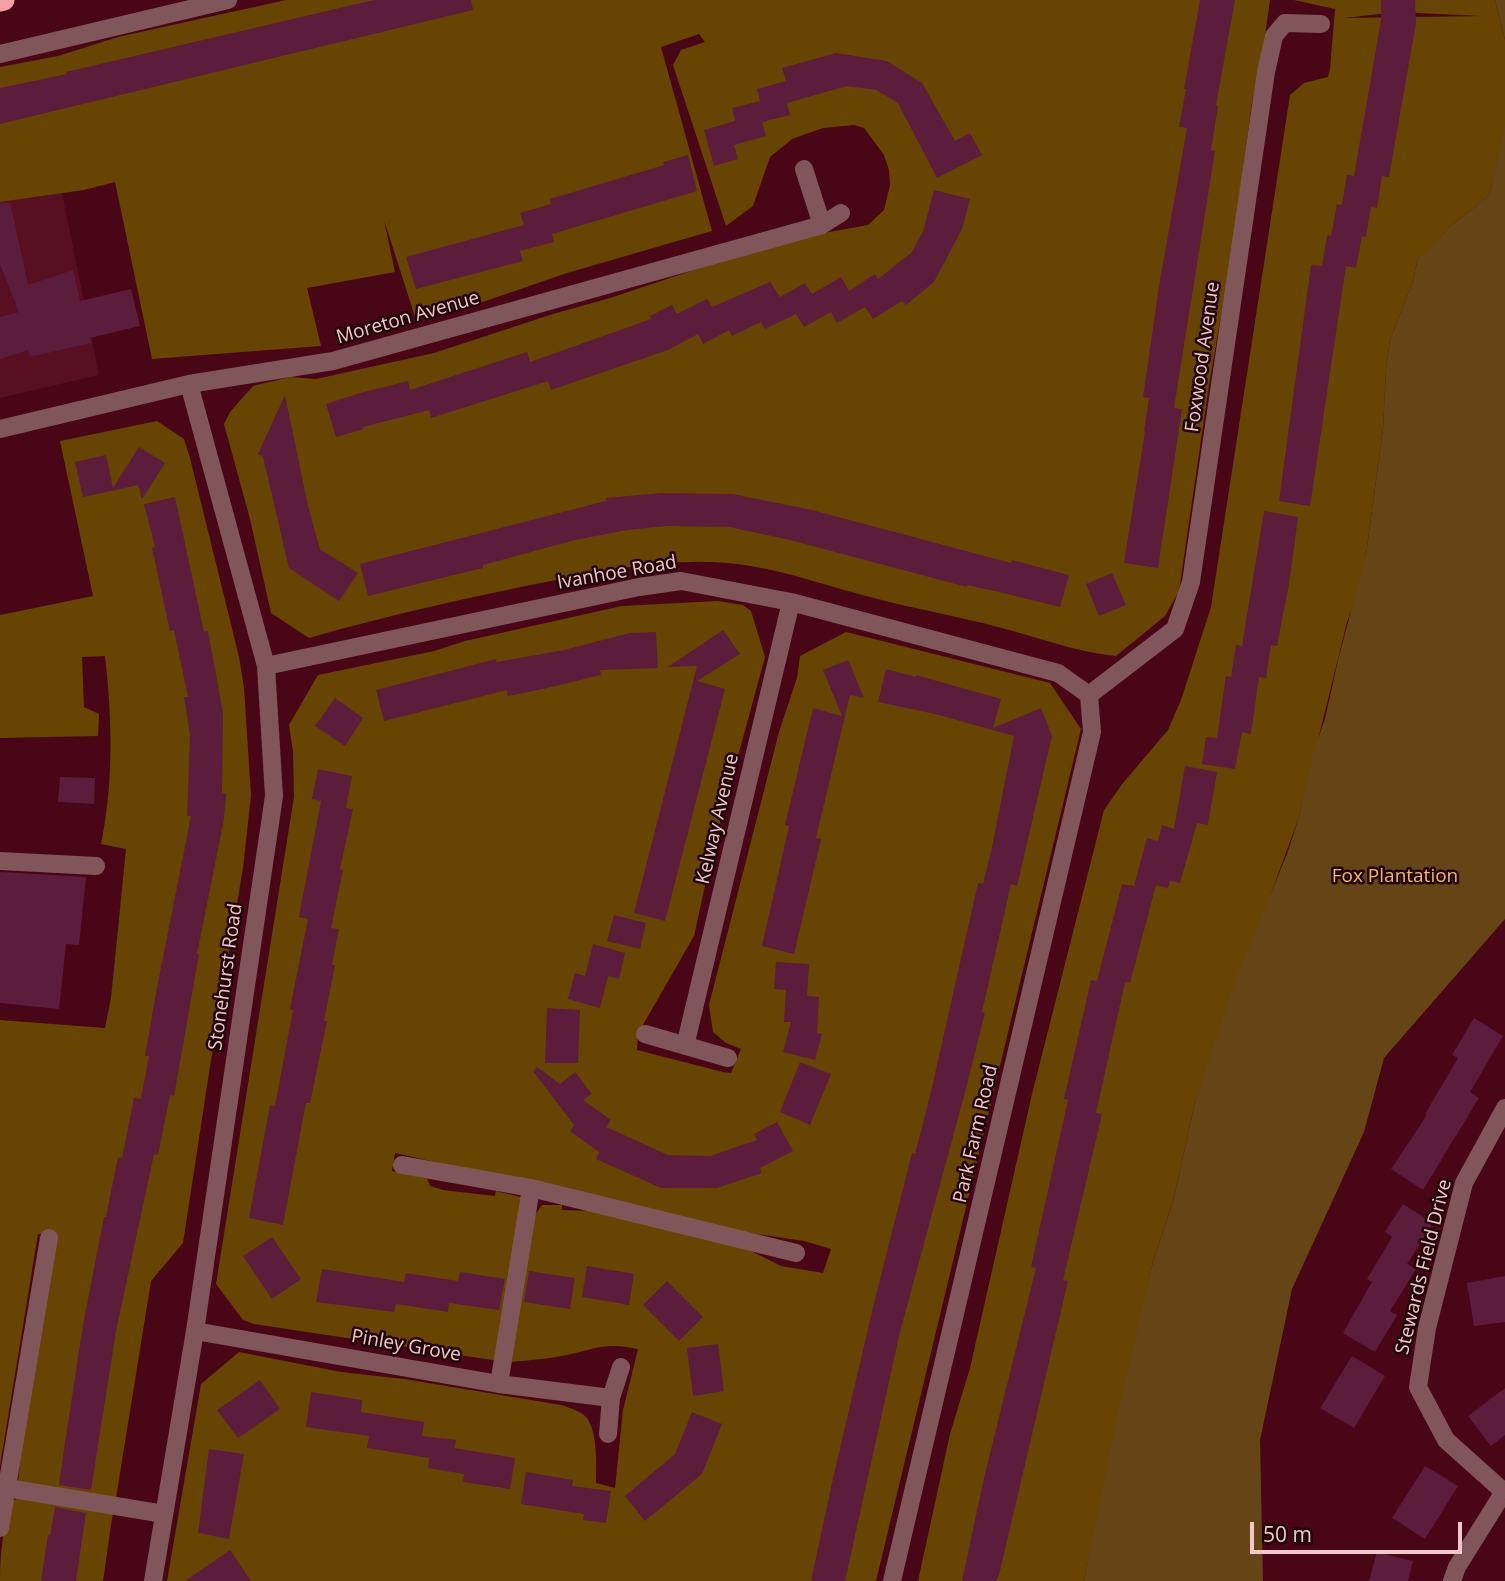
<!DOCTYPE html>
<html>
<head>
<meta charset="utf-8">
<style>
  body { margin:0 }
  #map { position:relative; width:1505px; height:1581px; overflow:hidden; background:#490617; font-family:"Open Sans",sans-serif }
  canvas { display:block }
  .scale { position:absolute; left:1250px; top:1522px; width:212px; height:32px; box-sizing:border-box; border:4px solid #f1c7ca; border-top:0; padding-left:9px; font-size:21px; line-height:24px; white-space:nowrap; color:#f1c7ca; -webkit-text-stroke:5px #1f0408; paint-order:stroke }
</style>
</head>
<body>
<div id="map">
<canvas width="1505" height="1581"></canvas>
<div class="scale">50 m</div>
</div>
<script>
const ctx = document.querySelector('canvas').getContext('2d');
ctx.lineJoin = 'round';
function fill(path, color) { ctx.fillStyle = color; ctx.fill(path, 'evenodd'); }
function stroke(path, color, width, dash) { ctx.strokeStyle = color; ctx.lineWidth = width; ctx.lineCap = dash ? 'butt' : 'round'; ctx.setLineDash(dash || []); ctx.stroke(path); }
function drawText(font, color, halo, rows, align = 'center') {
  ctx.font = font + ' "Open Sans",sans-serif'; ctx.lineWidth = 5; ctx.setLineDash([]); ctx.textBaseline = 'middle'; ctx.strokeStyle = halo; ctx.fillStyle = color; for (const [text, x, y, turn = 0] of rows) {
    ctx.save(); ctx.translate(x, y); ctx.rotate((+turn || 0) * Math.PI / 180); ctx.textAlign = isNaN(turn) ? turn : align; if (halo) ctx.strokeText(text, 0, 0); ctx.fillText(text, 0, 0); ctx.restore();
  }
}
fill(new Path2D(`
  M62,193L99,375L0,398V202Z`), '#590f22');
fill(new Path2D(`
  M286,0H1270L1264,42L1252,103L1229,270L1209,385L1179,591L1165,616L1116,656C1075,652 1038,637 998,627C957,616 915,609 874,598C833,588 793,573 751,566C683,555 618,568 551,581C470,597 389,615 309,638L271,613L250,519L224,424L230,412L253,386L290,377L316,379L434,353L553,314L610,298L724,260L813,235L868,225L884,210L890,185L889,170L884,155L864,128L854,125L823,128L792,139L770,157L753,206L726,226L673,65L681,50L705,42L699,34L661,47L712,231L567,273L477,304L416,320L384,220L395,272L307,288L321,346L152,359L115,182L84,190L0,202V67L58,56L118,37Z
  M1294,0H1495L1505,40V127L1489,196L1449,227L1425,256L1419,254L1412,284L1390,340L1386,369L1383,429L1366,555L1358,593L1347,622L1299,817L1195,1102L1174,1198L1153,1262L1084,1581H918L950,1434L970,1368L1032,1094L1104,810L1123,783L1168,730L1181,700L1211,607L1290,95L1304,83L1328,77L1330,69L1335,9ZM1396,12L1481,16H1482L1345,18Z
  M157,421L184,439L190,458L239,657L244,688L251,795L243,868L213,1047L185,1230L183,1243L151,1281L116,1498L18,1482L42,1234H38L0,1466V1020L105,1028L111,998L126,849L101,844C114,782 112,718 105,656L82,657L84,707L99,714L98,736L0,738V615L93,596L60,441Z
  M718,601L743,605L751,611L765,657L714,844L694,936L644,1023L638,1037L637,1050L723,1072L731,1073L741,1049L726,1043L713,1032L709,1005L779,732L797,678L800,656L846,632L1050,683L1081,729L876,1581H167L201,1384L239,1352L341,1372L404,1379L561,1405C570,1408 579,1410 586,1417C598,1431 596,1466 596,1483L615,1488L623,1410L638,1349C606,1342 597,1348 567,1355C549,1359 529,1360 511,1362L535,1215L542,1205H562V1210L593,1211L739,1245L781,1266L823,1273L831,1249L804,1241L744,1232L395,1153L392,1171L427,1178L430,1186L443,1190L495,1196L496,1191L521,1197L499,1361L254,1324L243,1320L216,1284L294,797L293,752L289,725L318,675L434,651L465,641L622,606Z
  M21,1496L113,1512L103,1581H0C0,1553 3,1529 11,1502Z`), '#684402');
fill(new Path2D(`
  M1495,0H1505V40Z
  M1505,124V919L1384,1058L1364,1132L1292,1289L1260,1440L1263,1581H1084L1120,1404L1153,1262L1174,1198L1195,1102L1236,979L1287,854L1299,817L1314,750L1325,719L1338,660L1366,555L1383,429L1386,369L1390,340L1412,284L1419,254L1425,255L1449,227L1489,196Z`), '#654516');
fill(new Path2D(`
  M374,0H471L473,10L0,124V88L67,74L66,72Z
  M1200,0H1235L1216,105L1218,106L1211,150L1215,151L1174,408L1182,409L1158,568L1124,563L1145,431H1144L1149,398L1143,397L1159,286L1187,128L1179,127L1186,89H1184Z
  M1381,0H1415L1416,23L1389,177L1382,176L1377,208L1371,207L1366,237L1362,236L1356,268L1346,266L1310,506L1279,501L1311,265L1322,266L1327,235L1331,236L1337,204L1342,205L1347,175L1354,176L1381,20Z
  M836,53L887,61L922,83L955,141L970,133L982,155L937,178L898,103L876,90L847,86L787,103L790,115L762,122L766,136L734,145L738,159L714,166L704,130L735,121L732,108L760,101L757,89L786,81L782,68Z
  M688,155L697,191L552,234L554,242L520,251L523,261L416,289L406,257L524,225L520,213L551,204L550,199L664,165L663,162Z
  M934,190L970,199L962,229L934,282L906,305L902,301L873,319L865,307L837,323L831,312L804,327L796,314L765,329L761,322L732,336L729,330L703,344L698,334L668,350L551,390L548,381L431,418L429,410L363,427L364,429L336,437L326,404L360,393L408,381L410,390L527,352L530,362L651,319L650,316L672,305L677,314L707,299L712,307L770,282L780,297L805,283L812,294L841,277L849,291L875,274L878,279L911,253L923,232Z
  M10,202L28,285L73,270L80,301L131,289L140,326L90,338L91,343L30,357L28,350L0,359V317L19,312L0,264V203Z
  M285,395L308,506L320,549L358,573L339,601L289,568L263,457L258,454Z
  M139,447L165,463L142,499L138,485L83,497L75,462L106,455L113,488Z
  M661,493L732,494L812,510L981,555L1011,563L1012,560L1069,575L1060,607L999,592L967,585V587L786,539L729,527L667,526L627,530L575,540L483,565V568L368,596L360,564L606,501V498Z
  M175,497L204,632L208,631L223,713L222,793L226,794L224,819L197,954H199L174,1096L170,1095L158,1155L154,1154L116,1331L91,1490L59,1485L66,1436L83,1325L104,1217H106L118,1157L122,1158L134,1098L141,1099L149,1056H145L155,998L191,816H187L190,735L184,697H188L174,630L170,631L152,548L155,547L144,504Z
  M1264,511L1298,517L1289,584L1277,646L1271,645L1266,678L1259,677L1251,734L1242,732L1235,769L1202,764L1206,737L1217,738L1226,676L1231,677L1236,645L1242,646Z
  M1112,573L1126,605L1099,616L1086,584Z
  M723,630L740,654L697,681L725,689L665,921L634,913L697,666L668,667Z
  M656,632L658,668L600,670L601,675L543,689L508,696L507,690L384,721L376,690L496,659L497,662L564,650L630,633Z
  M848,660L864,698L850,695L816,838L821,839L794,954L762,946L789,826L785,825L813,708L842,716L823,670Z
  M886,669L916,677V675L1001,699L993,728L1041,708L1052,736L1017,886L1011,884L982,1012L985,1013L964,1096L900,1332L845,1581H811L834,1474L875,1299L912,1153L915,1154L930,1096L978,883L983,884L991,852L1014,736L935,714L878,702Z
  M335,698L363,718L345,746L315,726Z
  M1185,766L1217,772L1208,825L1197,823L1180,883L1170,881L1168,888L1156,885L1130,983L1125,982L1096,1113L1102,1114L1063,1280L1068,1281L999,1575L996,1581H962L984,1478L1036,1268L1031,1267L1068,1100L1064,1099L1091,980L1097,981L1122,884L1134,886L1147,838L1158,841L1162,825L1174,829Z
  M318,769L352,776L346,808L353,809L340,869L343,870L331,928L339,929L332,965H335L324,1021H327L310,1103H306L283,1225L249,1218L270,1105L275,1106L293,1010L290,1009L308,919L299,917L321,801L312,799Z
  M60,777L95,778L94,804L58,802Z
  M0,872L86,877L79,945L66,944L59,1009L0,1003Z
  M614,915L646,923L640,949L607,941Z
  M593,944L625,953L619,979L608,976L600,1008L568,999L575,973L585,976Z
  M776,962L809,964L807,996L819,997L817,1033L822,1034L815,1060L783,1052L791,1022H784L786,990L774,989Z
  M547,1008L580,1010L578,1063H545Z
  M1474,1018L1503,1036L1470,1092L1479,1098L1423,1190L1391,1169L1427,1115L1425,1114L1458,1058L1452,1055Z
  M800,1062L831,1074L810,1125L780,1112Z
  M537,1067L560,1084L575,1072L592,1094L583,1100L611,1120L606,1127L668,1155L710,1156L757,1140L754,1134L777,1122L793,1151L760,1168L762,1173L717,1188H661L596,1159L599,1152L570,1131L574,1125L533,1071Z
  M1403,1204L1433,1223L1407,1264L1416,1269L1390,1311L1397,1315L1375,1352L1343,1333L1372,1282L1367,1279L1392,1237L1385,1232Z
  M272,1237L301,1279L272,1299L243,1256Z
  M587,1266L634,1274L629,1305L582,1297Z
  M322,1269L404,1282L406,1273L458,1281L460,1272L505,1279L499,1310L449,1303L448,1312L396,1304L394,1312L316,1302Z
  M529,1271L575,1278L570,1309L524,1302Z
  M1505,1276V1322L1474,1326L1467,1283Z
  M667,1281L703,1317L679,1341L643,1305Z
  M718,1344L724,1391L693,1396L687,1348Z
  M1352,1356L1385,1376L1354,1428L1320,1408Z
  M260,1380L280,1409L238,1438L217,1410Z
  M1505,1388V1435L1491,1446L1468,1416Z
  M311,1392L362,1400L361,1412L424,1422L422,1436L456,1440L454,1448L515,1458L510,1489L463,1482L464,1474L428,1468L429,1458L367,1448L369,1436L306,1427Z
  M692,1412L722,1424L702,1474L645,1521L625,1496L675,1454Z
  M209,1449L244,1454L229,1539L198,1533Z
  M1425,1466L1458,1486L1425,1539L1392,1518Z
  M526,1472L573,1480L572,1486L611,1491L606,1523L583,1520L584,1514L521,1504Z
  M55,1507L86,1513L76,1581H41L48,1535L50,1536Z
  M230,1550L251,1581H185Z
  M1377,1552L1413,1561L1408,1581H1369Z`), '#5b1d3b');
stroke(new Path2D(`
  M0,54L228,0
  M804,169L822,225
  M0,429L189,384L333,361L822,225L841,213
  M266,666L639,587L681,581L791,602L1058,673L1089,695
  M1089,695L1175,629L1191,582L1266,72L1274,36L1285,23L1321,24
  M0,861L96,866
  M645,1034L728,1058
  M685,1046L791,602
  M402,1165L531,1188L796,1253
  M195,1331L499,1384L611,1398
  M499,1384L531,1188
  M608,1434L611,1398L621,1367
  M7,1488L164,1514
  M1503,1491L1446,1440L1418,1387L1427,1328L1464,1183L1505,1108
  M0,1528L49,1238
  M153,1581L195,1331L274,796L266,666L189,384
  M892,1581L1092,732L1089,695
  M1452,1581L1457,1567L1505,1490`), '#80565a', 18);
stroke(new Path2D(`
  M0,1L4,0`), '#f49fa7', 21);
drawText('19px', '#f1c7ca', '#1f0408', [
  ["Moreton Avenue",408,318,-16],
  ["Foxwood Avenue",1203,357,-82],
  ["Ivanhoe Road",617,573,-10],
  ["Kelway Avenue",718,819,-77],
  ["Stonehurst Road",226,977,-82],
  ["Park Farm Road",976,1134,-77],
  ["Stewards Field Drive",1424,1267,-76],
  ["Pinley Grove",406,1346,10]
]);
drawText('19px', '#f4b761', '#1f0408', [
  ["Fox Plantation",1395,877]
]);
</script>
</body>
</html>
